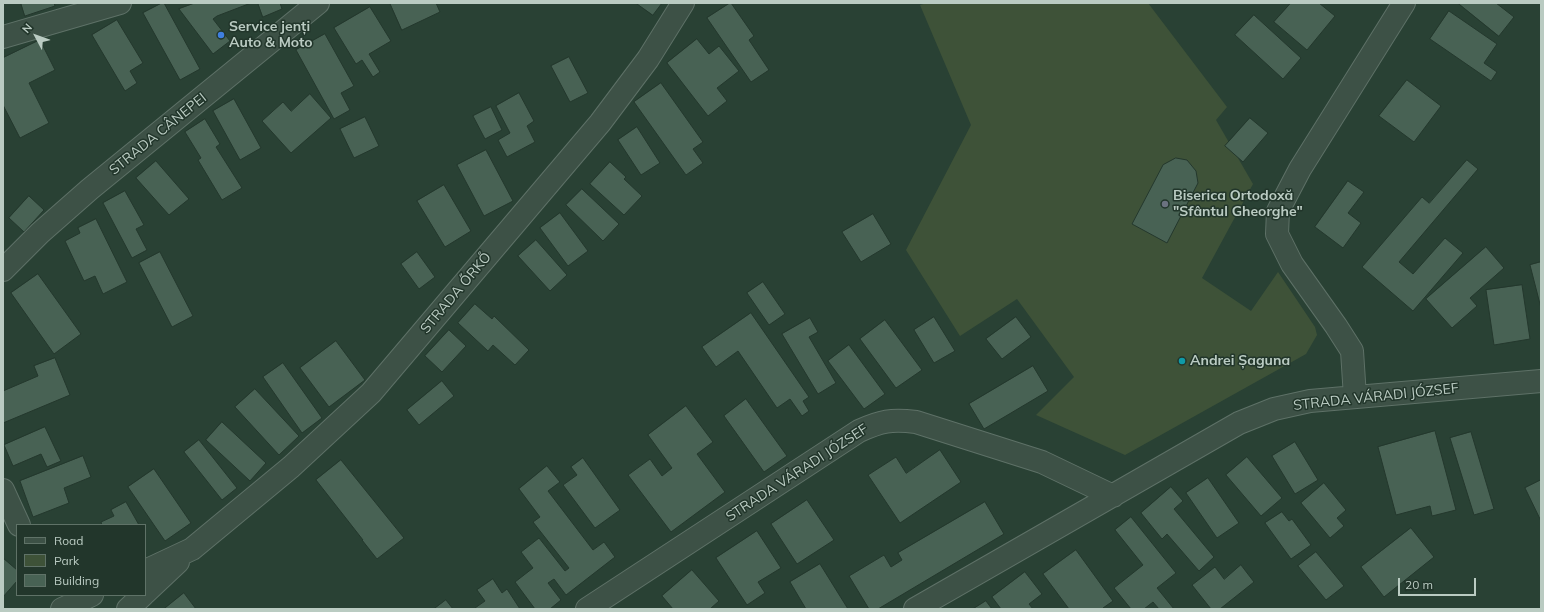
<!DOCTYPE html>
<html>
<head>
<meta charset="utf-8">
<style>
  body { margin:0 }
  #map { position:relative; width:1544px; height:612px; overflow:hidden; background:#294134; font-family:Mulish,sans-serif }
  canvas { display:block }
  .frame { position:absolute; inset:0; border:4px solid #bacbc2; pointer-events:none }
  .legend { position:absolute; left:16px; top:524px; width:130px; height:72px; box-sizing:border-box; background:#22362b; border:1px solid #5f7267; margin:0; padding:5px 7px; list-style:none; font-size:12px; color:#bacbc2 }
  .legend li { display:flex; align-items:center; gap:8px; height:20px }
  .legend b { width:20px; border:1px solid #5f7267 }
  .north { position:absolute; left:16px; top:16px; width:40px; height:40px; -webkit-text-stroke:3px #22362b; paint-order:stroke; rotate:311deg; font-size:11px; font-weight:700; line-height:16px; text-align:center; color:#bacbc2 }
  .north::after { content:''; display:block; margin:auto; width:14px; height:18px; background:#bacbc2; clip-path:polygon(50% 0,100% 100%,50% 72%,0 100%) }
  .scale { position:absolute; left:1398px; top:578px; width:78px; height:18px; box-sizing:border-box; border:2px solid #bacbc2; border-top:0; padding-left:5px; font-size:12px; line-height:14px; white-space:nowrap; color:#bacbc2; -webkit-text-stroke:3px #22362b; paint-order:stroke }
</style>
</head>
<body>
<div id="map">
<canvas width="1544" height="612"></canvas>
<div class="frame"></div>
<ul class="legend">
<li><b style="height:5px;background:#3d5146"></b>Road</li>
<li><b style="height:11px;background:#3e5238"></b>Park</li>
<li><b style="height:11px;background:#486254"></b>Building</li>
</ul>
<div class="north">N</div>
<div class="scale">20 m</div>
</div>
<script>
const ctx = document.querySelector('canvas').getContext('2d');
ctx.lineJoin = 'round';
function fill(path, color) { ctx.fillStyle = color; ctx.fill(path, 'evenodd'); }
function stroke(path, color, width, dash) { ctx.strokeStyle = color; ctx.lineWidth = width; ctx.lineCap = dash ? 'butt' : 'round'; ctx.setLineDash(dash || []); ctx.stroke(path); }
function drawText(font, color, halo, rows, align = 'center') {
  ctx.font = font + ' Mulish,sans-serif'; ctx.lineWidth = 3; ctx.setLineDash([]); ctx.textBaseline = 'middle'; ctx.strokeStyle = halo; ctx.fillStyle = color; for (const [text, x, y, turn = 0] of rows) {
    ctx.save(); ctx.translate(x, y); ctx.rotate((+turn || 0) * Math.PI / 180); ctx.textAlign = isNaN(turn) ? turn : align; if (halo) ctx.strokeText(text, 0, 0); ctx.fillText(text, 0, 0); ctx.restore();
  }
}
fill(new Path2D(`
  M927,3H1148L1227,107L1216,120L1253,184L1202,278L1251,311L1278,272L1315,327L1317,335L1306,354L1125,455L1036,415L1074,377L1017,299L960,336L906,250L971,125L920,5Z`), '#3e5238');
const building = new Path2D(`
  M21,3H54L55,6L25,16Z
  M162,3H164L200,69L180,80L143,13Z
  M195,3H251L217,16L213,19L230,41L213,54L179,9Z
  M258,3H280L282,9L263,17Z
  M390,3H436L440,12L402,30Z
  M636,3H662L653,15Z
  M730,3H731L754,36L749,40L769,70L751,82L707,18Z
  M1291,3H1319L1335,16L1307,50L1274,22Z
  M1458,3H1496L1514,17L1499,36Z
  M370,7L391,41L369,54L380,72L373,77L362,60L356,64L334,28Z
  M1449,11L1497,44L1484,63L1497,72L1491,81L1430,39Z
  M1254,15L1301,58L1283,79L1235,35Z
  M117,20L143,63L130,71L137,83L125,91L92,35Z
  M325,34L354,86L341,93L350,110L334,119L296,50Z
  M697,39L709,54L719,46L739,71L717,88L727,101L708,116L667,63Z
  M40,40L55,70L29,83L49,123L20,138L3,105V58Z
  M569,57L588,93L570,102L551,66Z
  M1407,80L1441,106L1414,142L1379,116Z
  M661,83L703,142L693,149L703,163L686,175L634,102Z
  M519,93L534,121L527,126L535,142L507,157L498,140L510,133L496,106Z
  M310,94L331,118L291,153L262,121L283,102L291,111Z
  M234,99L261,148L240,160L213,111Z
  M491,107L502,130L485,139L473,116Z
  M365,117L379,146L354,158L340,129Z
  M1250,118L1268,133L1243,162L1225,146Z
  M205,119L220,144L216,147L242,188L222,200L198,160L201,158L185,132Z
  M637,127L660,163L641,175L618,140Z
  M486,150L513,201L484,216L457,165Z
  M1176,158L1187,160L1196,171L1198,183L1167,243L1132,224L1163,165Z
  M1467,160L1478,169L1399,262L1413,274L1445,238L1463,253L1413,311L1362,267L1422,197L1429,203Z
  M156,161L189,199L169,215L136,178Z
  M610,162L626,177L624,179L642,196L624,215L590,184Z
  M1348,181L1364,192L1348,213L1361,223L1343,248L1315,227Z
  M444,185L471,231L445,247L417,201Z
  M582,189L619,224L603,241L566,205Z
  M125,191L144,225L136,229L147,250L132,258L103,203Z
  M29,196L44,210L24,232L9,218Z
  M560,213L588,251L568,266L540,228Z
  M873,214L891,244L861,262L842,232Z
  M96,219L127,282L103,294L95,276L84,281L65,241L80,233L78,228Z
  M536,240L567,275L550,291L518,256Z
  M1486,247L1504,268L1470,298L1477,306L1452,328L1426,299Z
  M160,252L193,316L172,327L139,263Z
  M417,252L435,277L419,289L401,264Z
  M1541,262V308L1530,265Z
  M38,274L81,334L54,354L11,293Z
  M763,282L785,314L769,325L747,293Z
  M1522,285L1530,339L1494,345L1486,290Z
  M475,304L492,319L494,316L529,350L515,365L493,345L488,351L458,323Z
  M751,313L809,397L803,401L809,411L802,416L790,399L777,408L738,351L716,367L702,347Z
  M934,317L955,351L934,363L914,330Z
  M1016,317L1031,337L1002,359L986,339Z
  M810,318L818,332L809,337L836,383L818,394L782,334Z
  M885,320L922,370L896,388L860,339Z
  M449,330L466,346L442,372L425,356Z
  M336,341L365,380L329,407L300,368Z
  M849,345L885,394L864,409L828,361Z
  M55,358L70,395L3,423V391L38,376L34,366Z
  M283,363L322,418L302,433L263,377Z
  M1033,366L1048,391L984,429L969,404Z
  M442,381L454,396L419,425L407,410Z
  M255,389L299,436L279,455L235,407Z
  M746,399L787,456L764,472L724,416Z
  M686,406L713,442L697,454L725,492L671,532L628,475L650,459L662,476L672,468L648,435Z
  M222,422L266,463L250,481L206,440Z
  M45,427L61,461L47,467L41,454L13,466L4,445Z
  M1435,431L1456,510L1432,516L1430,506L1396,515L1378,447Z
  M1471,432L1494,509L1474,515L1450,438Z
  M199,440L237,488L222,500L184,452Z
  M1295,442L1318,480L1295,494L1272,456Z
  M940,450L961,482L900,523L868,475L896,457L906,473Z
  M83,456L91,477L64,488L69,503L33,517L20,481Z
  M1247,457L1282,498L1261,516L1226,475Z
  M583,458L620,510L595,528L563,485L577,475L571,467Z
  M341,460L404,538L377,559L362,540H363L316,480Z
  M547,466L560,482L548,491L593,550L604,542L615,557L566,595L554,579L548,583L561,600L550,609H535L515,582L533,568L521,552L539,538L565,571L569,568L533,522L540,517L519,489Z
  M154,469L191,523L165,541L128,487Z
  M1208,478L1239,523L1217,538L1186,493Z
  M1541,480V521L1525,488Z
  M1324,483L1346,510L1337,518L1344,526L1330,538L1301,503Z
  M1171,487L1183,501L1174,509L1214,557L1199,571L1167,534L1162,539L1141,513Z
  M807,500L834,540L797,564L771,524Z
  M126,502L139,525H102L101,522L114,516L111,510Z
  M985,502L1004,534L878,609H869L849,576L884,555L891,567L902,560L898,553Z
  M1282,512L1289,521L1292,519L1311,545L1291,559L1265,523Z
  M1131,517L1176,573L1157,588L1174,609H1159L1153,602L1144,609H1131L1114,588L1143,565L1115,530Z
  M1411,528L1434,557L1384,597L1361,567Z
  M757,531L781,568L758,582L765,593L747,605L716,558Z
  M1076,550L1113,601L1103,608L1104,609H1069L1043,574Z
  M1316,552L1344,586L1326,600L1298,566Z
  M3,558L17,570V581L3,597Z
  M820,564L848,609H806L790,582Z
  M1241,565L1254,582L1220,609H1211L1192,585L1215,567L1224,579Z
  M692,570L719,601L710,609H673L662,596Z
  M1025,572L1042,594L1029,604L1033,609H1001L992,597Z
  M493,579L502,593L507,589L520,609H476L475,608L485,601L477,590Z
  M184,593L196,609H164Z
  M446,600L453,609H434Z
  M986,601L992,609H973Z`);
fill(building, '#486254');
stroke(building, '#24382d', 1);
const street = new Path2D(`
  M3,37L120,3
  M3,270L40,233L90,189L318,3
  M1355,397L1352,351L1336,326L1292,264L1277,234L1278,211L1300,169L1404,3
  M3,490L19,525
  M145,571L192,549L291,467L371,393L600,123L648,59L683,3
  M145,593L178,562
  M62,609L92,595
  M128,609L143,595
  M587,609L859,431C881,421 891,419 916,422L1042,462L1113,496
  M915,609L1239,423L1274,409L1310,401L1541,381`);
stroke(street, '#5e7167', 24);
stroke(street, '#3d5146', 22);
for (const [x, y, r, color] of [
  [221,35,4,"#3f7fe0"],
  [1165,204,4,"#6b7280"],
  [1182,361,4,"#0f9aa8"]
]) { const dot = new Path2D(); dot.arc(x, y, r, 0, 2 * Math.PI); ctx.fillStyle = color; ctx.fill(dot); stroke(dot, '#22362b', 1.5); }
drawText('bold 14px', '#bacbc2', '#22362b', [
  ["Service jenți",229,27],
  ["Auto & Moto",229,43],
  ["Biserica Ortodoxă",1173,196],
  ["\"Sfântul Gheorghe\"",1173,212],
  ["Andrei Șaguna",1190,361]
], 'left');
drawText('14px', '#bacbc2', '#22362b', [
  ["STRADA CÂNEPEI",158,134,-39],
  ["STRADA ŐRKŐ",456,293,-50],
  ["STRADA VÁRADI JÓZSEF",1376,397,-6],
  ["STRADA VÁRADI JÓZSEF",797,473,-33]
]);
</script>
</body>
</html>
